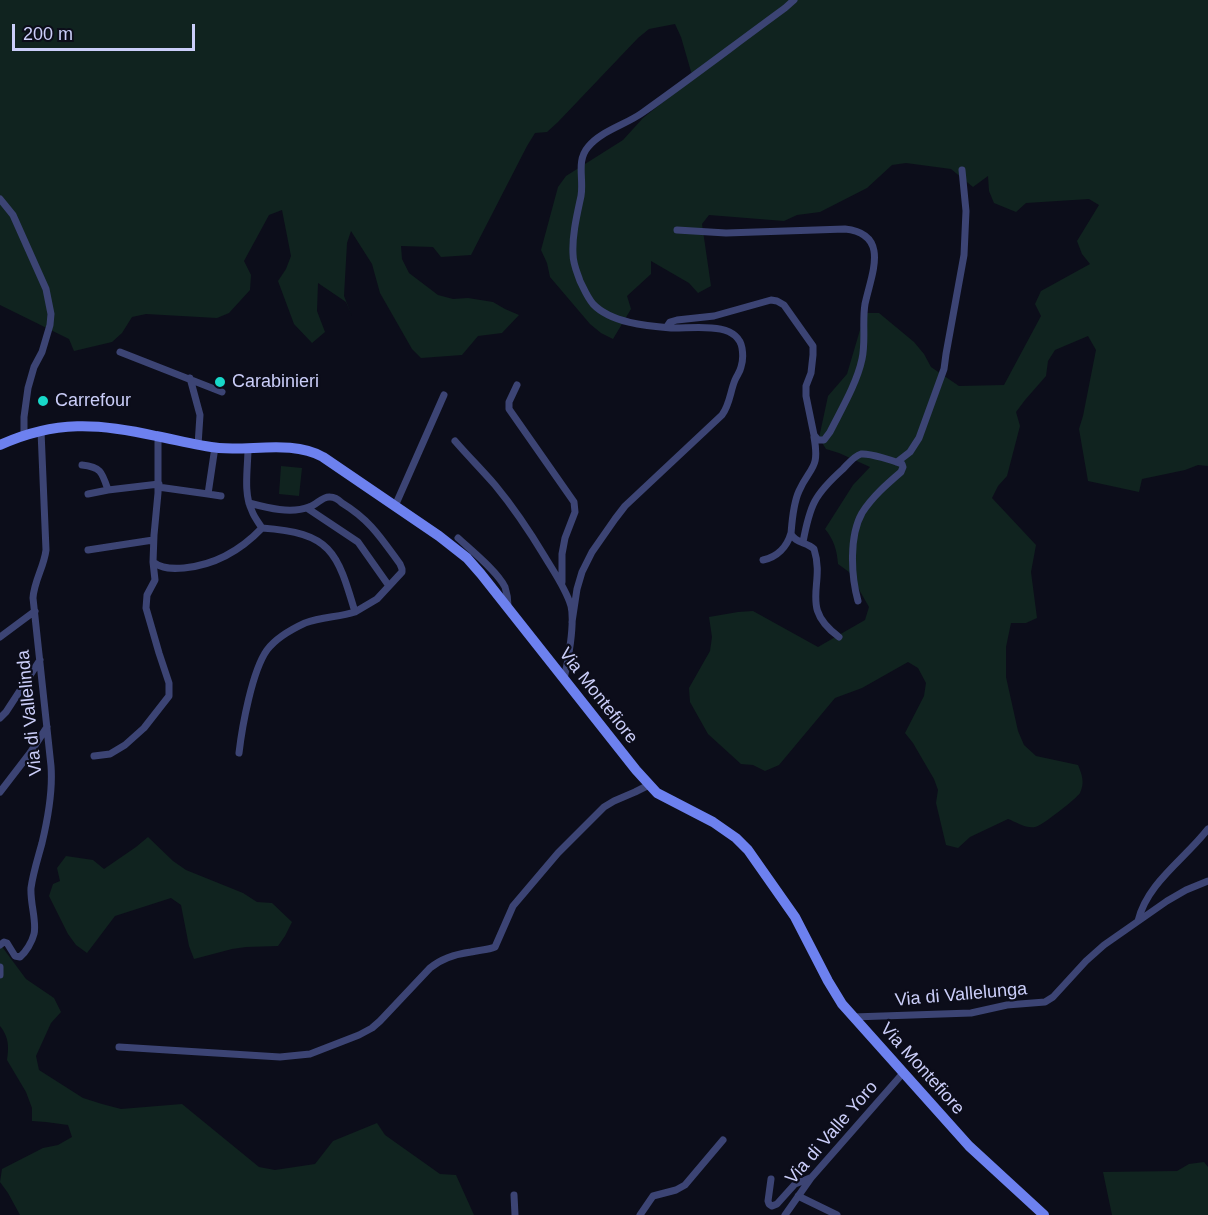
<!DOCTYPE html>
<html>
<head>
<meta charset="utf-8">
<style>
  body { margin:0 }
  #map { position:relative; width:1208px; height:1215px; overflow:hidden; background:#0c0d1a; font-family:Arial,sans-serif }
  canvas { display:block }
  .scale { position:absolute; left:12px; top:24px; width:183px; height:27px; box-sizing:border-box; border:3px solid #cbcef9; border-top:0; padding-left:8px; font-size:18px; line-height:21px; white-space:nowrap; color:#cbcef9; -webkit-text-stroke:4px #0c0d1a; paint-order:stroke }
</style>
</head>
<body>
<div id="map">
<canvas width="1208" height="1215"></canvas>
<div class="scale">200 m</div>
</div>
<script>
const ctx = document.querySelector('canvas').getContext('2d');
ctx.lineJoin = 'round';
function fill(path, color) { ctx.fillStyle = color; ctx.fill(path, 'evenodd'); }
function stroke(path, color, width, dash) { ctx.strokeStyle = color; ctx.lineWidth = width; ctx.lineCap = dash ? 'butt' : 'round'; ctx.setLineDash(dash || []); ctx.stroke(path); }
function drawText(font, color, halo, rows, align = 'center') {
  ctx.font = font + ' Arial,sans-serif'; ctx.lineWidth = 4.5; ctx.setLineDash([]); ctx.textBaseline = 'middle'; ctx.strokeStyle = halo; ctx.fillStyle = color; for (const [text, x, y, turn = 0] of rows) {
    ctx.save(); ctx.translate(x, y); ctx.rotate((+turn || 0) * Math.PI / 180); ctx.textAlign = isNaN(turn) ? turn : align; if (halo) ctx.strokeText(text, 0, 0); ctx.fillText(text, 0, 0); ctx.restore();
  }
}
fill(new Path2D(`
  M0,0H1208V466L1198,465L1185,470L1142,479L1139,492L1088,481L1079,429L1083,416L1096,350L1088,336L1055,350L1048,361L1046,376L1025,400L1016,412L1020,426L1007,476L998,486L992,498L1036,545L1031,572L1037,618L1026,623H1011L1006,647V677L1018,731L1024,745L1036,756L1078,765C1082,775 1085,782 1080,793C1077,798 1042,826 1035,827C1027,829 1016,822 1008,819L970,837L958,848L946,845L936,803L938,790L934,779L913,743L905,733L924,696L926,683L918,668L908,662L862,688L835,698L779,765L765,771L753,765L741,764L708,734L690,702L689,688L710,651L712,637L709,617L738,612L753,611L818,647L865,620L869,607L849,572L838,564C837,550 834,540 825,529L853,485L870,467L839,453L826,449L819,438L828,396L847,374L865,313H879L914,342L924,354L931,367L959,386L1004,385L1041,316L1035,304L1041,291L1090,264L1082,254L1077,241L1099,205L1089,199L1026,203L1016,212L994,203L989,191L988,176L973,187L951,169L906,163L892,165L867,188L820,212L797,215L784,221L709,215L702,224L711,286L698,293L689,283L651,261V274L627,296L631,309L613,339L601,333L590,324L550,277L547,263L541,250L558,187L566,176L623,140L643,118L682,87L692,75L681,37L675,24L649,29L638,38L558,122L547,132L535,133L527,146L471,255L441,257L433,247L401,246L402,259L409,273L438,295L453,299L468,298L493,302L505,309L519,315L502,333L478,336L462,355L421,358L412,349L380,293L372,264L351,231L347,243L344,296L352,316L346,302L318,283L317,311L325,332L312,343L294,324L278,281L286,269L291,256L282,210L269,215L244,261L251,275L250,290L229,313L217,318L146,314L132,317L122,333L112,342L74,351L69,339L0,305Z
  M281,466L302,468L299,496L279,494Z
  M148,837L173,861L186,870L243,893L257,902L272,903L292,922L285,936L278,946L246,947L232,949L194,959L189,946L181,905L171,898L115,916L87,953L76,945L68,934L49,896L53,884L60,881L57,868L66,856L93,860L104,869L136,847Z
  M0,944L26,979L54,998L61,1012L51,1023L36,1056L39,1070L83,1098L102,1104L121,1109L182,1104L259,1167L275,1170L315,1164L333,1141L377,1123L385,1135L440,1174L456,1175L474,1215H20L8,1193L0,1182L2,1169L43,1148L58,1145L72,1137L68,1125L46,1122L32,1121V1108L26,1092L7,1060C9,1047 9,1037 0,1026Z
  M1204,1162L1208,1167V1215H1112L1103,1172L1177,1171L1189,1164Z`), '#10231f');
stroke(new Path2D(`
  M0,199L13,215L46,289L51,314L50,325L42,352L34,367L28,388L24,417V436
  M671,328C647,326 611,323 593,304C587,297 584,289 580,281C577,272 573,264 573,254C572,235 577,215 581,196C584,179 576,161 588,147C601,131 625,125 642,113C690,79 737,43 785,8L794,0
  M120,352L222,392
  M190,378L200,415L198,445
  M517,385L509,402V409L574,502L575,512L565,538L562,554V582
  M158,436V493L154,535L153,562C162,569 173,569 184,568C215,565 241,550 262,528
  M814,437C820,470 810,466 799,491C793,504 792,521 791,534C795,543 807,542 814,549C826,586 798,607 839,637
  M455,441C468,456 482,470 495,485C514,508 530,532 545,557C554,572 566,589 571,606C575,623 568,662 564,679
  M248,448C248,468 243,493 252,511C254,517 259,523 262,528C331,533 337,551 355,612L377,599L402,572V569L400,564C381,538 370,520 342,503C339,500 335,497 330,497C322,496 317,505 309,507C291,514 268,508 249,503
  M897,462L910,452L919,438L944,369L946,354L964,255L966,211L962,170
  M82,465C101,467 102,472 108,490L159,484
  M158,487L208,494L215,447
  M88,494L108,490
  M208,494L221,496
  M395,506L444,395
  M307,508L358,542L389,586
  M458,538C471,550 497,571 505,587C507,593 508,600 508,606
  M803,542C810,505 814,495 843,469C848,464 854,456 861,454C870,453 894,461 902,464L903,467L901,472C887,484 872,497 862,513C849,536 851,576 858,601
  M88,550L153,540
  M763,560C777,557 787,547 791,533
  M572,622L577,589L582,572L592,552L615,519L625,506L722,415C730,404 730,392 735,380C737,375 740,372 741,367C743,361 743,354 742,348C737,320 691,329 671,328L668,325L670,322L677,320L714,316L771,300L777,301L784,305L813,346V355L811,373L806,386V396L814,435L818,440H824L830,432C841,410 857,383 862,359C866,341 862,322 865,304C871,275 891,234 845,229L726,233L677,230
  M0,637L35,611
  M0,718L6,712L40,660
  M239,753C242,727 252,671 267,650C276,638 292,629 305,623C321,617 339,617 355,612
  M94,756L110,754L125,745L144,728L169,696V683L159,653L146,608L147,595L155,580L153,562
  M0,792L30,753L47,727
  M1138,921C1147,883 1185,859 1208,829
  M0,945L4,942L7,943L15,956L20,957C26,952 32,942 34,934C37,922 30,903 31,888C33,873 38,858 42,843C48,818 53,792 51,766L33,598C34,581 44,567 46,550L41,431
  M0,967V975
  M853,1017L971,1013L1007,1005L1045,1002L1053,997L1086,961L1104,945L1167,901L1186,890L1208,881
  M119,1047L280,1057L310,1054L359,1035L372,1028L380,1021L430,968C442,958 456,954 471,952C479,950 488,950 495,947L513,906L558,853L604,807L614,801L635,792L649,785
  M771,1179L768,1201L769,1204L772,1206L777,1204L795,1184L810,1178
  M514,1195L515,1215
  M798,1196L837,1215
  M640,1215L653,1196L676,1190L685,1185L723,1140
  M785,1215L811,1178L904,1072`), '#3c4474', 7);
stroke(new Path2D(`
  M0,445C55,420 99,423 156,436C177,440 198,446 219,448C252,451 293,440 323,457L439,536L467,558L481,574L636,770L657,793L713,822L736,838L748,850L795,917L828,981L842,1004L969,1146L1044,1215`), '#6d81ef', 10);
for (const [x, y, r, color] of [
  [220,382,6,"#18d8c9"],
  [43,401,6,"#18d8c9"]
]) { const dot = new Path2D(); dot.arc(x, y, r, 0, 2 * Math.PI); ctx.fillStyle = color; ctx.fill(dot); stroke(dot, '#0c0d1a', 2); }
drawText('18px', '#cbcef9', '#0c0d1a', [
  ["Carabinieri",232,382],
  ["Carrefour",55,401]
], 'left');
drawText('18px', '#cbcef9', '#0c0d1a', [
  ["Via Montefiore",598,696,52],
  ["Via di Vallelinda",30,713,-96],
  ["Via di Vallelunga",961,995,-5],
  ["Via Montefiore",922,1069,48],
  ["Via di Valle Yoro",832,1133,-49]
]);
</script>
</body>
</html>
